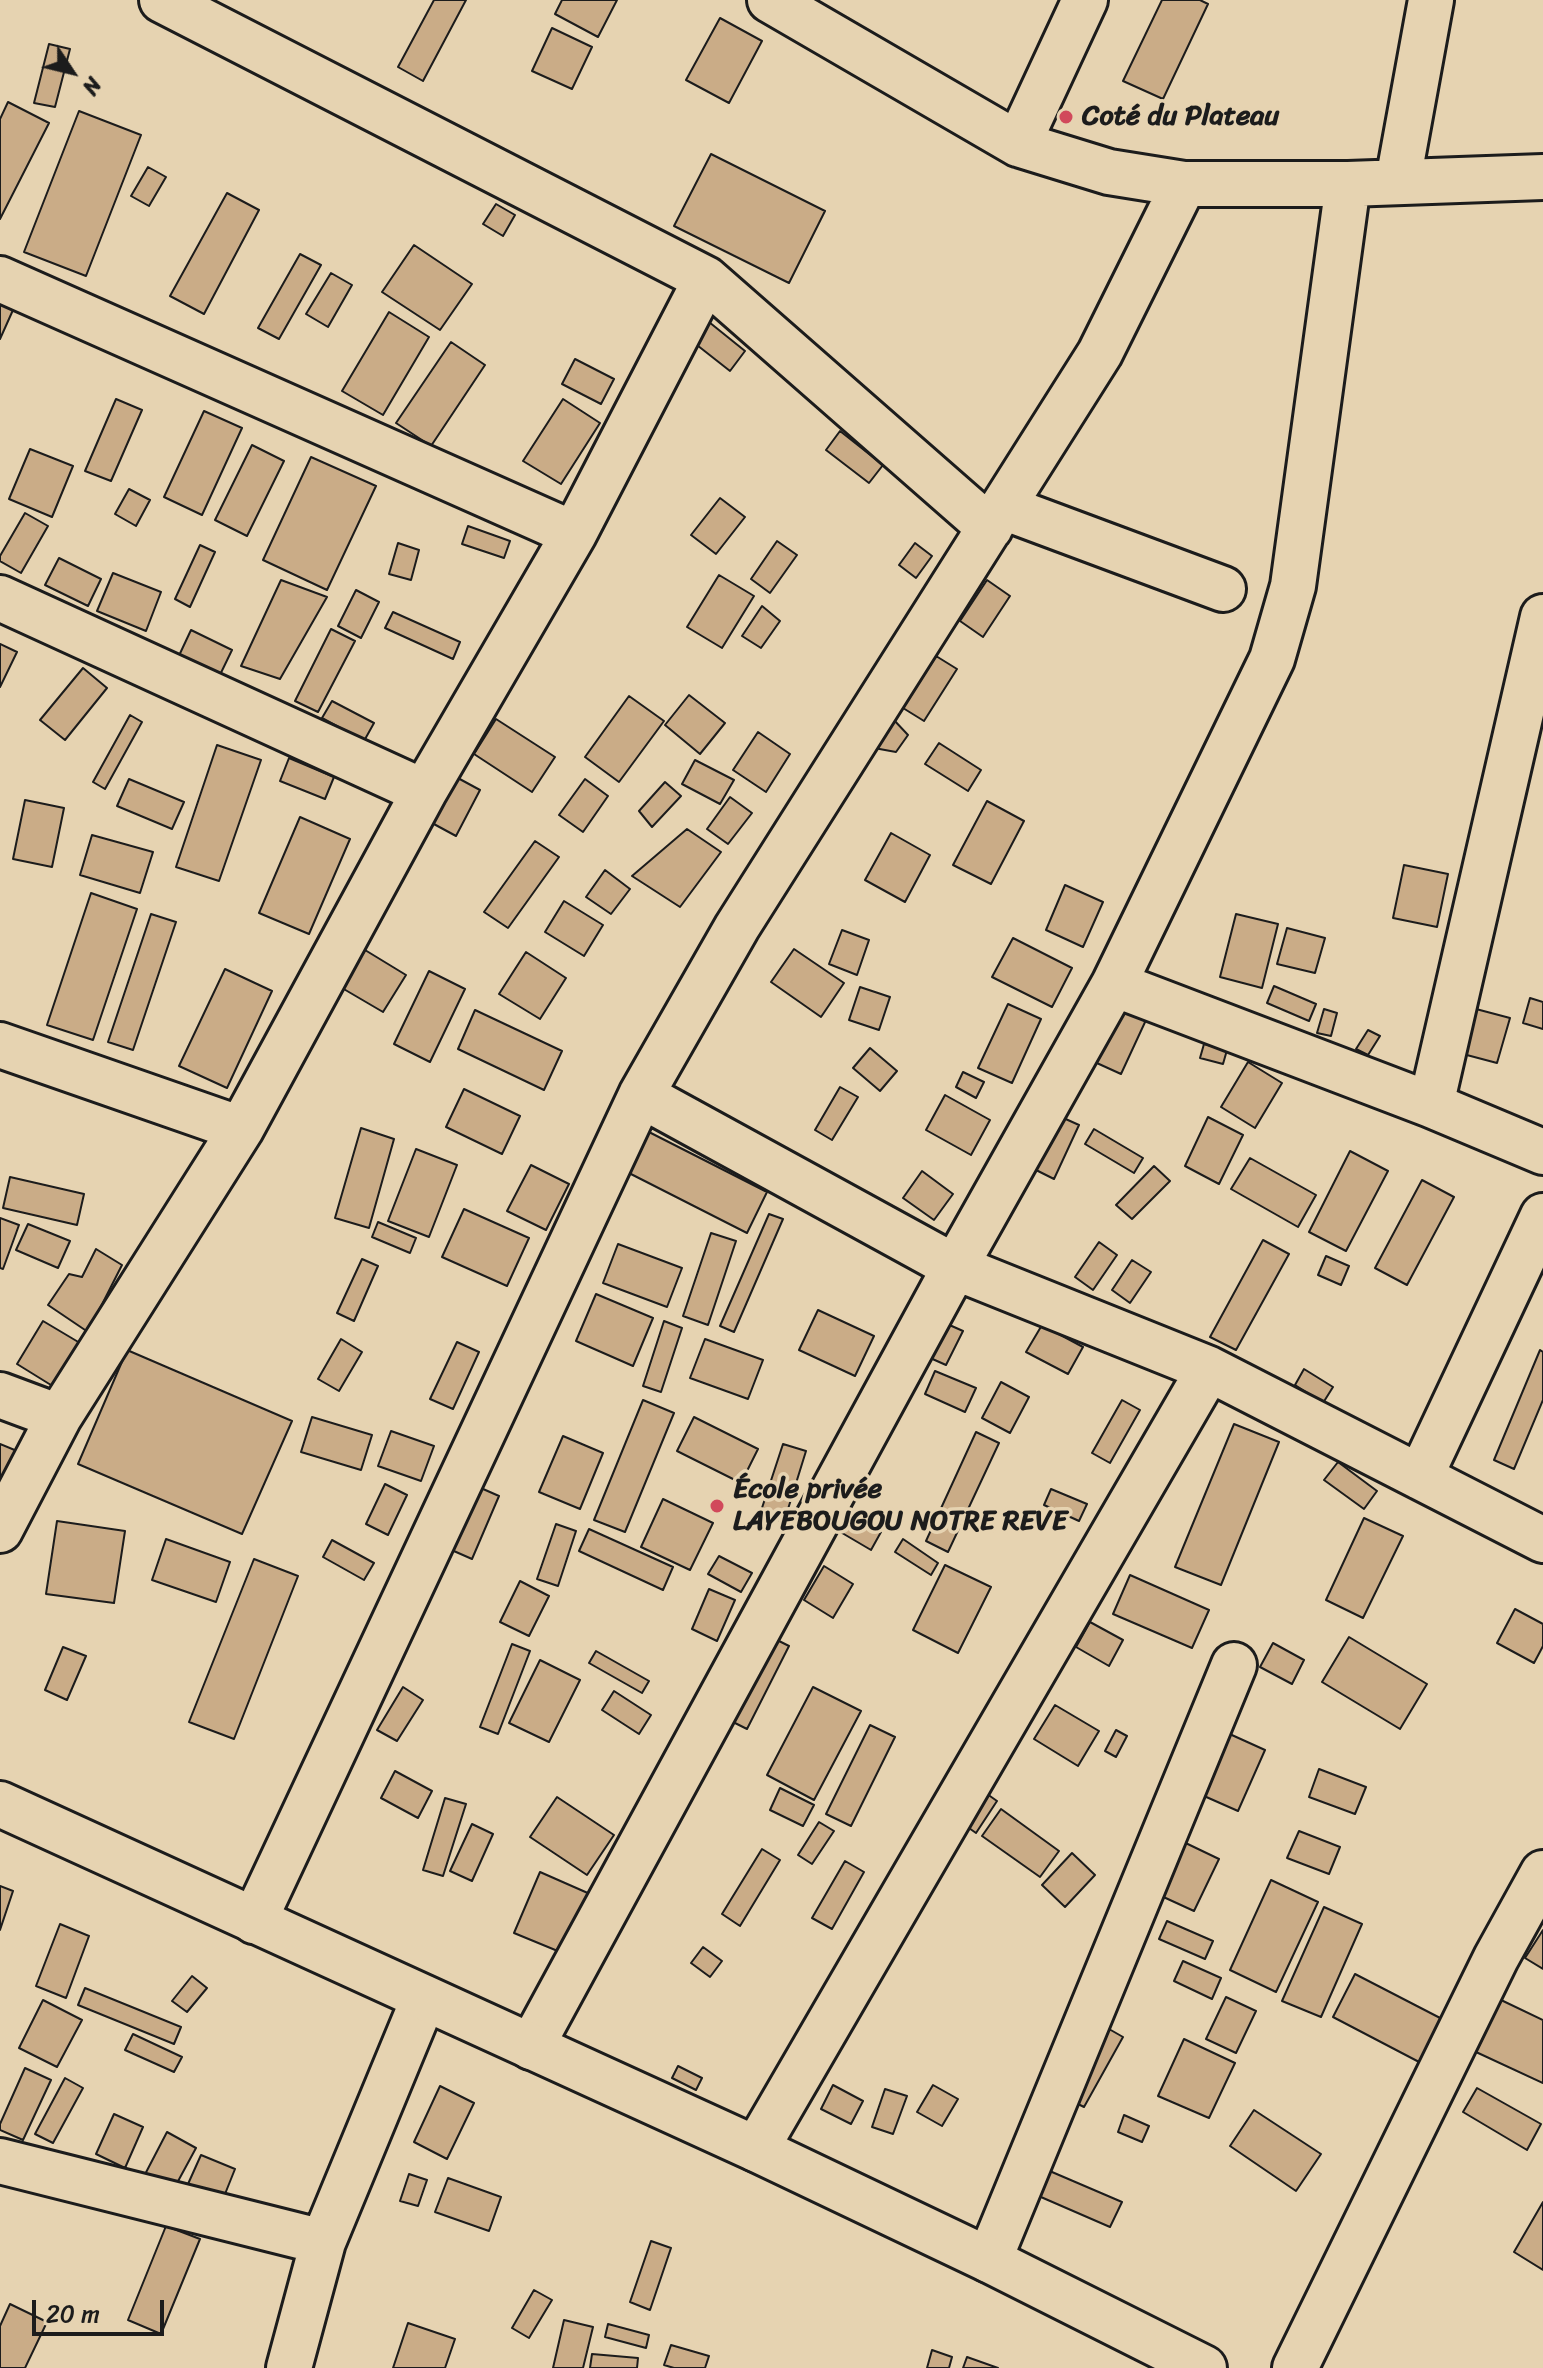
<!DOCTYPE html>
<html>
<head>
<meta charset="utf-8">
<style>
  body { margin:0 }
  #map { position:relative; width:1543px; height:2368px; overflow:hidden; background:#e6d3b1; font-family:Sriracha,sans-serif }
  canvas { display:block }
  .north { position:absolute; left:32px; top:32px; width:80px; height:80px; -webkit-text-stroke:6px #e6d3b1; paint-order:stroke; rotate:125deg; font-size:22px; font-weight:700; line-height:32px; text-align:center; color:#1c1c1c }
  .north::after { content:''; display:block; margin:auto; width:28px; height:36px; background:#1c1c1c; clip-path:polygon(50% 0,100% 100%,50% 72%,0 100%) }
  .scale { position:absolute; left:32px; top:2300px; width:132px; height:36px; box-sizing:border-box; border:4px solid #1c1c1c; border-top:0; padding-left:10px; font-size:24px; line-height:28px; white-space:nowrap; color:#1c1c1c; -webkit-text-stroke:6px #e6d3b1; paint-order:stroke }
</style>
</head>
<body>
<div id="map">
<canvas width="1543" height="2368"></canvas>
<div class="north">N</div>
<div class="scale">20 m</div>
</div>
<script>
const ctx = document.querySelector('canvas').getContext('2d');
ctx.lineJoin = 'round';
function fill(path, color) { ctx.fillStyle = color; ctx.fill(path, 'evenodd'); }
function stroke(path, color, width, dash) { ctx.strokeStyle = color; ctx.lineWidth = width; ctx.lineCap = dash ? 'butt' : 'round'; ctx.setLineDash(dash || []); ctx.stroke(path); }
function drawText(font, color, halo, rows, align = 'center') {
  ctx.font = font + ' Sriracha,sans-serif'; ctx.lineWidth = 7; ctx.setLineDash([]); ctx.textBaseline = 'middle'; ctx.strokeStyle = halo; ctx.fillStyle = color; for (const [text, x, y, turn = 0] of rows) {
    ctx.save(); ctx.translate(x, y); ctx.rotate((+turn || 0) * Math.PI / 180); ctx.textAlign = isNaN(turn) ? turn : align; if (halo) ctx.strokeText(text, 0, 0); ctx.fillText(text, 0, 0); ctx.restore();
  }
}
const building = new Path2D(`
  M434,0H466L423,81L398,67Z
  M562,0H617L598,37L555,14Z
  M1162,0H1200L1208,4L1163,99L1123,81Z
  M720,18L762,41L729,103L686,80Z
  M552,28L592,47L572,89L532,71Z
  M49,44L70,49L55,107L34,103Z
  M8,102L49,123L0,219V119Z
  M79,111L141,135L86,276L24,252Z
  M711,154L825,211L789,283L674,226Z
  M148,167L166,177L149,206L131,196Z
  M227,193L259,210L204,314L170,296Z
  M496,204L515,215L503,236L483,224Z
  M414,245L472,284L440,330L382,292Z
  M300,254L321,265L279,339L258,328Z
  M331,273L352,285L328,327L306,314Z
  M0,304L13,310L0,339Z
  M389,312L429,337L383,415L342,391Z
  M704,318L745,351L730,371L688,338Z
  M451,342L485,365L431,446L396,423Z
  M575,359L614,379L601,404L562,384Z
  M116,399L142,410L111,481L85,471Z
  M563,399L600,423L561,484L523,461Z
  M204,411L242,428L202,515L164,497Z
  M840,431L883,465L869,483L826,450Z
  M252,445L284,461L247,536L215,520Z
  M30,449L73,466L52,517L9,499Z
  M311,457L376,486L327,590L263,560Z
  M129,489L150,500L136,526L115,514Z
  M720,498L745,517L716,554L691,535Z
  M25,513L48,526L21,573L0,561V556Z
  M468,526L510,541L504,558L462,544Z
  M777,541L797,555L770,593L751,579Z
  M398,543L419,550L411,580L389,574Z
  M915,543L932,556L916,578L899,565Z
  M200,545L215,552L190,607L175,599Z
  M59,558L101,579L88,606L45,585Z
  M113,573L161,592L146,631L97,611Z
  M719,575L754,596L722,648L687,627Z
  M281,580L327,597L280,679L241,666Z
  M987,580L1010,596L983,637L960,621Z
  M356,590L379,602L361,638L338,626Z
  M762,606L780,621L761,648L742,636Z
  M393,612L460,642L453,659L385,628Z
  M331,629L355,641L318,712L295,701Z
  M191,630L232,650L217,681L176,662Z
  M0,644L17,652L0,687Z
  M936,656L957,669L924,721L903,708Z
  M83,668L107,688L65,740L40,720Z
  M689,695L725,723L700,754L665,725Z
  M629,696L664,721L619,782L585,757Z
  M332,701L374,723L364,741L322,718Z
  M130,715L142,722L105,789L93,782Z
  M496,719L555,757L532,792L474,754Z
  M893,719L908,735L896,752L874,748Z
  M758,732L790,754L766,792L733,770Z
  M939,743L981,770L968,791L925,764Z
  M217,745L261,760L219,881L176,867Z
  M289,758L334,777L325,799L280,781Z
  M695,760L734,780L720,804L682,784Z
  M456,777L480,790L456,836L432,823Z
  M129,779L184,802L172,829L117,806Z
  M585,779L608,796L583,832L559,815Z
  M665,782L681,796L652,827L639,811Z
  M730,797L752,813L728,844L707,829Z
  M25,800L64,808L52,867L13,859Z
  M987,801L1024,821L991,884L953,865Z
  M300,817L350,839L309,934L259,913Z
  M687,829L721,852L680,907L632,876Z
  M891,833L930,855L905,902L865,880Z
  M92,835L153,852L140,893L80,875Z
  M535,841L559,857L508,928L484,912Z
  M1404,865L1448,874L1437,927L1393,918Z
  M605,870L630,889L611,914L586,897Z
  M1065,885L1103,902L1083,947L1046,930Z
  M91,893L137,909L93,1040L47,1025Z
  M564,901L603,925L584,956L545,932Z
  M151,914L176,922L133,1050L108,1042Z
  M1236,914L1278,924L1262,988L1220,977Z
  M1287,928L1325,938L1315,973L1277,964Z
  M842,930L869,940L857,975L829,964Z
  M1013,938L1072,968L1052,1007L992,977Z
  M794,949L844,983L821,1017L771,982Z
  M365,950L406,975L383,1012L342,988Z
  M526,952L566,978L540,1019L499,994Z
  M225,969L272,991L227,1088L179,1066Z
  M429,971L465,989L430,1062L394,1044Z
  M1274,986L1316,1004L1309,1021L1267,1003Z
  M860,987L890,997L879,1030L849,1020Z
  M1530,998L1543,1002V1029L1523,1023Z
  M1008,1004L1041,1019L1012,1083L978,1068Z
  M1112,1005L1146,1020L1121,1074L1088,1059Z
  M1324,1009L1337,1013L1331,1036L1317,1033Z
  M1476,1009L1510,1018L1497,1063L1463,1054Z
  M475,1010L562,1051L544,1090L458,1049Z
  M1368,1030L1380,1036L1368,1055L1356,1049Z
  M1204,1044L1227,1050L1223,1064L1200,1058Z
  M870,1048L897,1071L880,1091L853,1068Z
  M1248,1062L1282,1083L1255,1128L1221,1107Z
  M963,1072L984,1082L976,1098L956,1087Z
  M840,1087L858,1097L832,1140L815,1130Z
  M464,1089L520,1116L502,1154L446,1127Z
  M945,1095L990,1120L971,1155L926,1130Z
  M1059,1116L1079,1125L1054,1179L1034,1169Z
  M1208,1117L1243,1135L1219,1184L1185,1166Z
  M361,1128L394,1139L369,1228L335,1218Z
  M1094,1129L1143,1158L1134,1173L1085,1144Z
  M645,1130L767,1192L747,1233L625,1171Z
  M416,1149L457,1165L429,1237L388,1221Z
  M1350,1151L1388,1171L1346,1251L1309,1232Z
  M1250,1158L1316,1195L1298,1227L1231,1189Z
  M531,1165L569,1184L546,1230L507,1211Z
  M1154,1166L1170,1181L1132,1219L1116,1205Z
  M922,1171L953,1194L934,1220L903,1198Z
  M10,1177L84,1194L77,1225L3,1208Z
  M1422,1180L1454,1197L1407,1285L1375,1268Z
  M464,1209L529,1238L507,1286L442,1257Z
  M769,1214L783,1219L734,1332L720,1326Z
  M0,1218L19,1225L3,1269L0,1268Z
  M378,1222L416,1238L410,1253L372,1237Z
  M28,1224L70,1241L58,1268L16,1250Z
  M711,1233L736,1241L708,1325L683,1316Z
  M1263,1240L1289,1254L1236,1350L1210,1337Z
  M1099,1242L1117,1255L1093,1290L1075,1277Z
  M618,1244L682,1268L667,1307L603,1283Z
  M96,1249L122,1265L88,1332L48,1305L69,1274L82,1277Z
  M1326,1256L1349,1266L1341,1285L1318,1275Z
  M362,1259L378,1266L354,1321L337,1313Z
  M1132,1260L1151,1272L1130,1303L1112,1290Z
  M596,1294L653,1318L633,1366L576,1341Z
  M818,1310L874,1336L855,1376L799,1350Z
  M43,1321L85,1346L59,1390L17,1364Z
  M664,1321L682,1328L661,1392L643,1386Z
  M945,1323L963,1331L946,1365L928,1357Z
  M1042,1325L1083,1347L1068,1374L1026,1352Z
  M341,1339L362,1352L339,1391L318,1379Z
  M705,1339L763,1360L748,1399L690,1378Z
  M457,1342L479,1352L453,1409L430,1399Z
  M127,1350L292,1421L242,1534L78,1464Z
  M1540,1350L1543,1352V1400L1514,1469L1494,1460Z
  M1304,1369L1333,1387L1323,1403L1295,1385Z
  M935,1371L976,1388L965,1412L925,1394Z
  M1001,1382L1029,1397L1010,1433L982,1418Z
  M643,1400L674,1413L625,1532L594,1520Z
  M1122,1400L1140,1410L1110,1463L1092,1453Z
  M312,1417L372,1435L361,1470L301,1452Z
  M694,1417L758,1449L741,1483L677,1451Z
  M1234,1424L1279,1442L1221,1585L1175,1567Z
  M391,1431L434,1446L421,1481L378,1466Z
  M976,1432L999,1443L948,1552L926,1541Z
  M563,1436L603,1453L580,1509L539,1492Z
  M0,1444L17,1451L0,1492Z
  M783,1444L806,1451L784,1522L760,1514Z
  M1338,1462L1377,1491L1364,1509L1324,1480Z
  M385,1484L407,1495L388,1535L366,1524Z
  M474,1485L499,1496L472,1559L447,1548Z
  M1051,1489L1087,1504L1079,1521L1044,1505Z
  M663,1499L713,1523L690,1570L641,1547Z
  M848,1512L881,1532L871,1550L837,1530Z
  M1364,1518L1403,1536L1363,1618L1326,1600Z
  M57,1521L125,1531L114,1603L46,1594Z
  M556,1524L576,1531L558,1586L537,1579Z
  M589,1529L673,1567L663,1590L579,1551Z
  M166,1539L230,1562L216,1602L152,1580Z
  M903,1539L938,1563L931,1575L895,1552Z
  M332,1540L374,1563L364,1580L323,1557Z
  M719,1556L752,1573L741,1592L708,1574Z
  M254,1559L298,1576L234,1739L189,1722Z
  M945,1565L991,1587L958,1653L913,1630Z
  M824,1566L853,1584L833,1618L804,1600Z
  M1130,1575L1209,1610L1192,1648L1113,1614Z
  M520,1581L549,1596L529,1636L500,1622Z
  M709,1589L735,1600L717,1641L692,1629Z
  M1515,1609L1543,1624V1646L1534,1663L1497,1643Z
  M1090,1622L1123,1640L1109,1666L1076,1647Z
  M771,1637L789,1646L747,1729L729,1720Z
  M1349,1637L1427,1684L1400,1729L1322,1682Z
  M1273,1643L1304,1660L1292,1684L1260,1667Z
  M512,1644L530,1651L498,1734L480,1727Z
  M63,1647L86,1656L67,1700L45,1690Z
  M596,1651L649,1681L642,1693L589,1663Z
  M540,1660L580,1680L549,1742L509,1723Z
  M403,1687L423,1700L397,1741L377,1730Z
  M813,1687L861,1711L814,1800L767,1775Z
  M614,1691L651,1715L639,1734L602,1710Z
  M1055,1705L1099,1731L1078,1766L1034,1739Z
  M870,1725L895,1737L851,1826L826,1814Z
  M1116,1730L1127,1736L1116,1757L1105,1751Z
  M1223,1731L1265,1750L1238,1811L1195,1792Z
  M1319,1769L1366,1787L1355,1814L1309,1797Z
  M395,1771L432,1791L418,1818L381,1798Z
  M780,1788L814,1805L803,1826L770,1810Z
  M980,1789L997,1801L976,1833L959,1821Z
  M557,1797L614,1835L587,1875L530,1837Z
  M445,1798L466,1804L443,1876L423,1870Z
  M1001,1809L1059,1851L1040,1877L982,1836Z
  M819,1822L834,1831L812,1864L798,1855Z
  M472,1824L493,1834L472,1881L450,1871Z
  M1299,1831L1340,1847L1329,1874L1287,1858Z
  M1171,1836L1219,1859L1194,1911L1146,1889Z
  M762,1849L780,1860L740,1926L722,1914Z
  M1072,1853L1095,1875L1065,1907L1042,1885Z
  M845,1861L864,1872L832,1929L812,1918Z
  M540,1872L590,1894L565,1954L514,1933Z
  M1271,1880L1318,1902L1276,1992L1230,1970Z
  M0,1886L13,1891L0,1930Z
  M1324,1907L1362,1924L1321,2017L1282,2001Z
  M1167,1921L1213,1941L1205,1959L1159,1939Z
  M60,1924L89,1936L66,1998L36,1986Z
  M1543,1930V1969L1525,1958Z
  M703,1947L722,1961L710,1977L691,1963Z
  M1183,1961L1221,1978L1212,1999L1174,1981Z
  M1355,1974L1444,2020L1421,2063L1333,2017Z
  M192,1976L207,1988L187,2012L172,2001Z
  M85,1988L181,2027L174,2044L78,2005Z
  M1226,1997L1256,2011L1236,2053L1206,2039Z
  M43,2000L82,2020L57,2067L19,2048Z
  M1501,2000L1543,2020V2083L1476,2052Z
  M1109,2029L1123,2037L1084,2107L1070,2100Z
  M133,2034L182,2057L174,2072L125,2050Z
  M1184,2039L1235,2063L1209,2118L1158,2096Z
  M678,2066L702,2078L696,2090L672,2078Z
  M25,2068L51,2080L23,2140L0,2130V2124Z
  M65,2078L83,2088L53,2143L35,2134Z
  M833,2085L863,2101L851,2124L821,2109Z
  M933,2085L958,2099L942,2126L917,2112Z
  M440,2086L474,2103L447,2159L414,2142Z
  M1477,2088L1541,2124L1527,2150L1463,2112Z
  M885,2089L907,2096L893,2134L872,2127Z
  M1254,2110L1321,2154L1296,2191L1230,2146Z
  M114,2114L143,2127L125,2168L96,2154Z
  M1124,2115L1149,2126L1142,2142L1118,2132Z
  M167,2132L196,2148L170,2196L141,2182Z
  M201,2155L235,2169L223,2199L188,2184Z
  M1045,2169L1122,2202L1110,2227L1034,2194Z
  M409,2174L427,2180L418,2206L400,2201Z
  M448,2178L501,2197L489,2231L435,2212Z
  M1543,2202V2270L1514,2252Z
  M166,2226L200,2239L161,2334L128,2320Z
  M651,2241L671,2248L650,2310L630,2302Z
  M534,2290L552,2300L529,2338L512,2328Z
  M10,2304L47,2322L25,2368H0V2326Z
  M564,2320L593,2327L583,2368H553Z
  M408,2323L455,2339L445,2368H393Z
  M608,2324L649,2335L646,2348L605,2337Z
  M671,2345L709,2356L705,2368H674L664,2365Z
  M932,2350L952,2357L949,2368H927Z
  M592,2354L638,2358L637,2368H590Z
  M967,2357L998,2368H963Z`);
fill(building, '#caac87');
stroke(building, '#1c1c1c', 2);
const minor = new Path2D(`
  M162,0L706,279L990,528
  M770,0L1018,144L1109,172L1184,184H1348L1543,177
  M1018,144L1085,0
  M1398,181L1431,0
  M0,279L574,534
  M1003,507L1223,589
  M0,598L424,792
  M1114,984L1431,1105L1543,1152
  M0,1045L241,1129
  M641,1095L955,1267L1209,1369L1543,1540
  M1431,1105L1543,617
  M0,1395L59,1417
  M1420,1477L1543,1216
  M0,1530L59,1417L241,1129L424,792L574,534L706,279
  M254,1921L641,1095L737,927L1100,353L1184,184
  M531,2047L955,1267L1114,984L1272,659L1293,586L1348,184
  M756,2149L1209,1369
  M0,2161L323,2242
  M989,2260L1234,1665
  M289,2368L323,2242L424,1998
  M1295,2368L1496,1958L1543,1873`);
const major = new Path2D(`
  M0,1804L756,2149L989,2260L1204,2368`);
stroke(minor, '#1c1c1c', 50);
stroke(major, '#1c1c1c', 50);
stroke(minor, '#e6d3b1', 44);
stroke(major, '#e6d3b1', 44);
for (const [x, y, r, color] of [
  [1066,117,8,"#d1495b"],
  [717,1506,8,"#d1495b"]
]) { const dot = new Path2D(); dot.arc(x, y, r, 0, 2 * Math.PI); ctx.fillStyle = color; ctx.fill(dot); stroke(dot, '#e6d3b1', 3); }
drawText('bold 28px', '#1c1c1c', '#e6d3b1', [
  ["Coté du Plateau",1082,117],
  ["École privée",733,1490],
  ["LAYEBOUGOU NOTRE REVE",733,1522]
], 'left');
</script>
</body>
</html>
